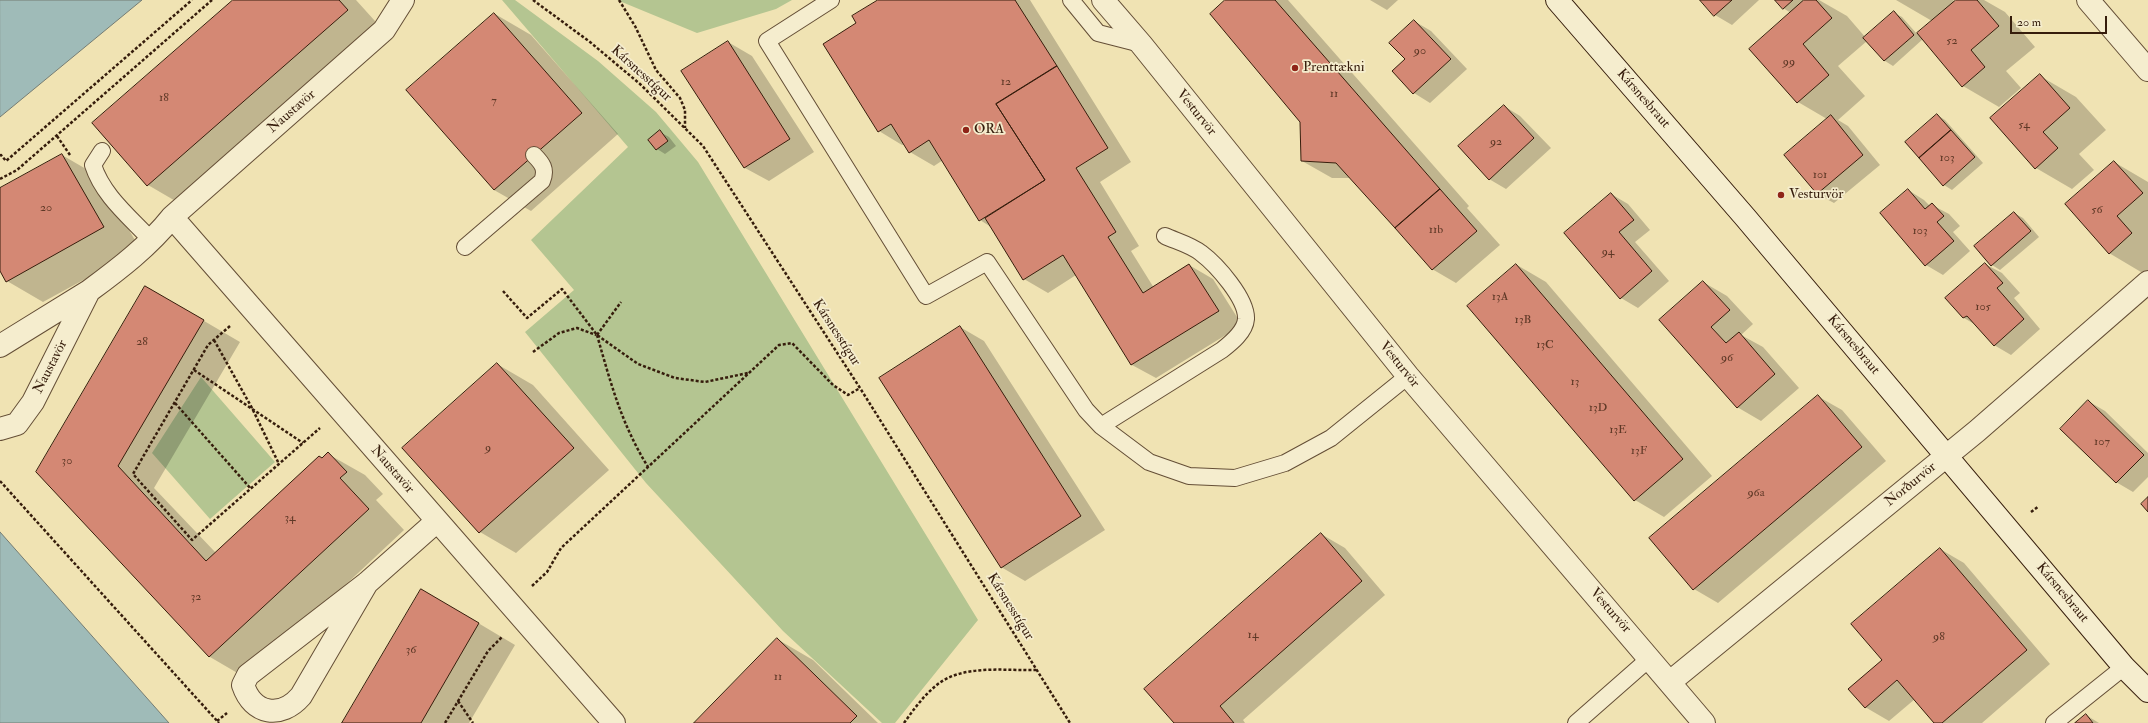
<!DOCTYPE html>
<html>
<head>
<meta charset="utf-8">
<style>
  body { margin:0 }
  #map { position:relative; width:2148px; height:723px; overflow:hidden; background:#f0e3b3; font-family:"IM FELL Double Pica",serif }
  canvas { display:block }
  .scale { position:absolute; left:2010px; top:16px; width:97px; height:18px; box-sizing:border-box; border:2px solid #361d0c; border-top:0; padding-left:5px; font-size:12px; line-height:14px; white-space:nowrap; color:#361d0c; -webkit-text-stroke:3px #f5edce; paint-order:stroke }
</style>
</head>
<body>
<div id="map">
<canvas width="2148" height="723"></canvas>
<div class="scale">20 m</div>
</div>
<script>
const ctx = document.querySelector('canvas').getContext('2d');
ctx.lineJoin = 'round';
function fill(path, color) { ctx.fillStyle = color; ctx.fill(path, 'evenodd'); }
function stroke(path, color, width, dash) { ctx.strokeStyle = color; ctx.lineWidth = width; ctx.lineCap = dash ? 'butt' : 'round'; ctx.setLineDash(dash || []); ctx.stroke(path); }
function drawText(font, color, halo, rows, align = 'center') {
  ctx.font = font + ' "IM FELL Double Pica",serif'; ctx.lineWidth = 3.5; ctx.setLineDash([]); ctx.textBaseline = 'middle'; ctx.strokeStyle = halo; ctx.fillStyle = color; for (const [text, x, y, turn = 0] of rows) {
    ctx.save(); ctx.translate(x, y); ctx.rotate((+turn || 0) * Math.PI / 180); ctx.textAlign = isNaN(turn) ? turn : align; if (halo) ctx.strokeText(text, 0, 0); ctx.fillText(text, 0, 0); ctx.restore();
  }
}
fill(new Path2D(`
  M502,0H515L598,61L656,112L698,162L978,620L895,723H882L783,631L646,483L525,332L574,290L531,240L628,147Z
  M617,0H792L776,9L697,33Z
  M201,377L275,462L210,519L152,453Z`), '#b4c591');
const water = new Path2D(`
  M0,0H142L0,117Z
  M0,532L169,723H0Z`);
fill(water, '#9fbbb8');
stroke(water, '#757c73', 1);
fill(new Path2D(`
  M234,0H356L384,31L184,206L148,185Z
  M880,0H1030L1131,162L1100,182L1139,246L1131,251L1154,288L1189,265L1213,279L1242,325L1156,378L1132,365L1076,275L1048,293L1024,279L991,227L980,220L943,160L934,166L910,152L905,144L902,145L879,131L857,23Z
  M1227,0H1288L1469,206L1467,208L1500,245L1456,283L1432,269L1351,178H1332L1302,161L1301,122Z
  M1370,0H1398L1387,10Z
  M1701,0H1759L1732,25L1715,15Z
  M1776,0H1819L1847,16L1866,38L1894,13L1902,17L1917,34L1932,21L1896,0H1953L1955,2L1958,0H1984L2005,12L2035,47L2006,71L2021,88L1999,107L1963,86L1923,39L1893,66L1885,61L1867,41L1838,66L1865,96L1838,120L1848,126L1880,165L1834,203L1817,194L1827,119L1798,102L1750,49L1791,13L1783,8Z
  M495,14L531,35L618,134L531,211L494,190Z
  M1414,21L1431,31L1467,69L1430,103L1414,93L1406,59Z
  M728,42L752,56L814,152L769,181L745,168L683,71Z
  M2040,76L2076,97L2106,130L2079,154L2094,170L2072,189L2036,168Z
  M1504,106L1520,116L1551,148L1506,189L1489,179Z
  M1937,115L1945,120L1983,163L1952,190L1944,185Z
  M660,132L669,137L676,146L665,154L657,149L649,140Z
  M62,155L98,176L140,249L43,302L7,281L0,269V190Z
  M2114,162L2148,182V273L2146,275L2109,253Z
  M1908,190L1924,200L1930,206L1932,205L1949,214L1960,226L1953,232L1970,251L1943,275L1926,265Z
  M1611,194L1628,204L1650,230L1635,242L1669,281L1638,308L1621,298Z
  M2014,213L2023,218L2039,237L2000,270L1992,265Z
  M1985,264L2002,273L2020,293L2014,298L2040,329L2011,355L1994,345L1976,325L1964,318L1947,298Z
  M1517,265L1546,282L1712,476L1664,517L1635,500Z
  M1703,282L1727,296L1753,324L1741,335L1763,347L1799,388L1761,421L1737,407L1660,320Z
  M146,287L240,342L154,488L216,553L328,454L365,475L383,494L376,500L404,530L246,678L210,657L38,472Z
  M960,327L984,341L1105,530L1025,581L1001,567Z
  M497,364L533,385L609,470L516,553L480,532L404,448Z
  M1819,397L1842,410L1886,461L1718,603L1694,589L1651,538Z
  M2088,401L2105,411L2148,453V477L2133,492L2116,482Z
  M1321,534L1345,548L1385,595L1243,720L1245,723H1176Z
  M1940,549L1964,563L2050,664L1982,723H1935L1915,699L1889,721L1865,707Z
  M458,611L515,645L469,723H344Z
  M777,639L813,660L878,723H695Z
  M2086,715L2099,723H2077Z`), '#0003');
const building = new Path2D(`
  M233,0H339L348,10L147,186L92,123Z
  M878,0H1015L1057,66L996,104L1045,180L979,221L929,140L909,153L891,124L878,132L823,44L856,23L852,16Z
  M1225,0H1275L1440,189L1395,228L1336,163L1301,161L1300,122L1210,14Z
  M1700,0H1732L1714,16Z
  M1775,0H1793L1783,9Z
  M1804,0H1816L1832,18L1803,44L1829,75L1797,103L1749,49Z
  M1956,0H1977L1999,26L1971,50L1985,67L1962,87L1917,33Z
  M1894,11L1914,35L1884,61L1863,38Z
  M494,13L582,113L494,190L406,90Z
  M1414,20L1451,59L1413,94L1392,71L1405,59L1389,43Z
  M728,41L790,139L744,168L681,71Z
  M1057,66L1108,148L1076,168L1116,232L1108,237L1143,293L1189,264L1219,311L1131,365L1063,255L1023,280L985,218L1045,180L996,104Z
  M2040,74L2070,108L2043,132L2058,148L2035,169L1990,118Z
  M1504,105L1534,138L1489,180L1458,146Z
  M1937,114L1951,130L1919,158L1905,142Z
  M1831,115L1863,155L1817,194L1784,155Z
  M660,130L668,141L656,150L648,140Z
  M1951,130L1975,157L1943,186L1919,158Z
  M62,154L104,227L6,282L0,271V188Z
  M2114,161L2143,193L2117,216L2132,233L2109,254L2065,204Z
  M1440,189L1477,231L1432,270L1395,228Z
  M1908,189L1925,209L1932,203L1944,216L1937,222L1954,241L1925,266L1880,213Z
  M1611,193L1634,220L1619,232L1652,271L1620,299L1564,233Z
  M2014,212L2031,231L1991,266L1974,246Z
  M1985,263L2003,283L1997,288L2024,319L1994,346L1967,316L1963,318L1945,298Z
  M1516,264L1683,459L1634,501L1467,306Z
  M1703,281L1730,310L1711,327L1726,343L1739,332L1775,374L1737,408L1659,320Z
  M145,286L204,320L118,466L206,561L319,456L322,458L328,452L347,472L340,478L369,509L209,657L36,472Z
  M960,326L1081,516L1001,568L879,378Z
  M497,363L574,448L479,533L402,448Z
  M1818,395L1862,447L1693,590L1649,538Z
  M2088,400L2144,455L2116,483L2060,429Z
  M2148,497V512L2141,504Z
  M1321,533L1362,581L1220,706L1234,723H1174L1144,689Z
  M1940,548L2027,650L1942,723H1934L1897,680L1865,708L1848,689L1882,660L1851,624Z
  M421,589L479,623L421,723H342Z
  M777,638L857,716L850,723H694Z
  M2086,714L2093,723H2075Z`);
fill(building, '#d48874');
stroke(building, '#361d0c', 1);
const lane = new Path2D(`
  M831,0L767,41L926,296L987,262L1086,410L1101,426L1149,462L1189,476L1235,478L1285,463L1331,438L1408,376
  M1071,0L1098,33L1141,44
  M102,151L93,165C103,196 130,217 151,240
  M465,247L542,181C547,169 542,163 534,155
  M1101,426L1222,350C1231,343 1245,332 1246,319C1247,299 1217,265 1201,253C1191,245 1176,241 1165,236
  M1576,723L1650,658
  M2054,723L2124,667`);
const street = new Path2D(`
  M1103,0L1141,44L1408,376L1704,723
  M2088,0L2148,70
  M172,217L614,723
  M89,291C119,269 149,246 172,217L384,30L403,0
  M0,346L89,291L33,402L17,424L0,429
  M367,583L301,696C281,719 253,715 243,685L248,675L367,583L437,521
  M1670,682L1977,431L2148,282`);
const secondary = new Path2D(`
  M1557,0L1745,217L2124,667L2148,691`);
stroke(lane, '#644e36', 18);
stroke(street, '#644e36', 24);
stroke(secondary, '#361d0c', 24);
stroke(new Path2D(`
  M533,0L590,42L640,84L703,146L860,388L1070,723
  M619,0L635,26L656,70L680,98L685,110V128
  M57,136L70,155
  M0,156L1,155L6,161L192,0
  M0,179L17,170L212,0
  M503,291L527,318L562,289L597,335L638,364L675,378L705,382L748,373
  M230,326L208,345L133,474L192,540L320,428
  M597,335C611,384 621,423 648,467
  M597,335L621,302
  M214,340L252,408L279,464
  M533,352L559,333L577,328L596,335
  M194,370L303,443
  M175,403L251,489
  M0,481L219,723
  M2031,512L2039,506
  M532,586L547,572L561,548L779,345L792,343L833,385L848,395L860,388
  M458,701L473,723
  M217,721L227,713
  M445,723L488,651L502,637
  M904,723C914,709 924,695 938,684C964,664 1007,671 1037,670`), '#361d0c', 2.5, [3, 2]);
stroke(lane, '#f5edce', 16);
stroke(street, '#f5edce', 22);
stroke(secondary, '#f5edce', 22);
for (const [x, y, r, color] of [
  [1295,68,4,"#8f2418"],
  [966,130,4,"#8f2418"],
  [1781,195,4,"#8f2418"]
]) { const dot = new Path2D(); dot.arc(x, y, r, 0, 2 * Math.PI); ctx.fillStyle = color; ctx.fill(dot); stroke(dot, '#f5edce', 1.5); }
drawText('12px', '#5e3826', null, [
  ["52",1952,41],
  ["90",1420,51],
  ["99",1789,62],
  ["12",1006,82],
  ["11",1334,94],
  ["18",164,98],
  ["7",494,101],
  ["54",2024,125],
  ["92",1496,142],
  ["103",1947,158],
  ["101",1820,175],
  ["20",46,208],
  ["56",2097,210],
  ["11b",1436,230],
  ["103",1920,231],
  ["94",1608,252],
  ["13A",1500,297],
  ["105",1983,307],
  ["13B",1523,320],
  ["28",142,342],
  ["13C",1545,345],
  ["96",1727,358],
  ["13",1575,382],
  ["13D",1598,408],
  ["13E",1618,430],
  ["107",2102,442],
  ["9",488,448],
  ["13F",1639,451],
  ["30",67,461],
  ["96a",1756,493],
  ["34",290,518],
  ["32",196,597],
  ["14",1253,635],
  ["98",1939,637],
  ["36",411,650],
  ["11",778,677]
]);
drawText('14px', '#361d0c', '#f5edce', [
  ["Prenttækni",1303,68],
  ["ORA",974,130],
  ["Vesturvör",1789,195]
], 'left');
drawText('14px', '#361d0c', '#f5edce', [
  ["Kársnesstígur",641,74,42],
  ["Kársnesbraut",1643,99,49],
  ["Naustavör",292,112,-41],
  ["Vesturvör",1196,113,51],
  ["Kársnesstígur",836,333,57],
  ["Kársnesbraut",1853,345,50],
  ["Vesturvör",1399,365,51],
  ["Naustavör",51,367,-63],
  ["Naustavör",392,470,49],
  ["Norðurvör",1911,485,-39],
  ["Kársnesbraut",2062,593,50],
  ["Kársnesstígur",1010,607,58],
  ["Vesturvör",1610,611,49]
]);
</script>
</body>
</html>
